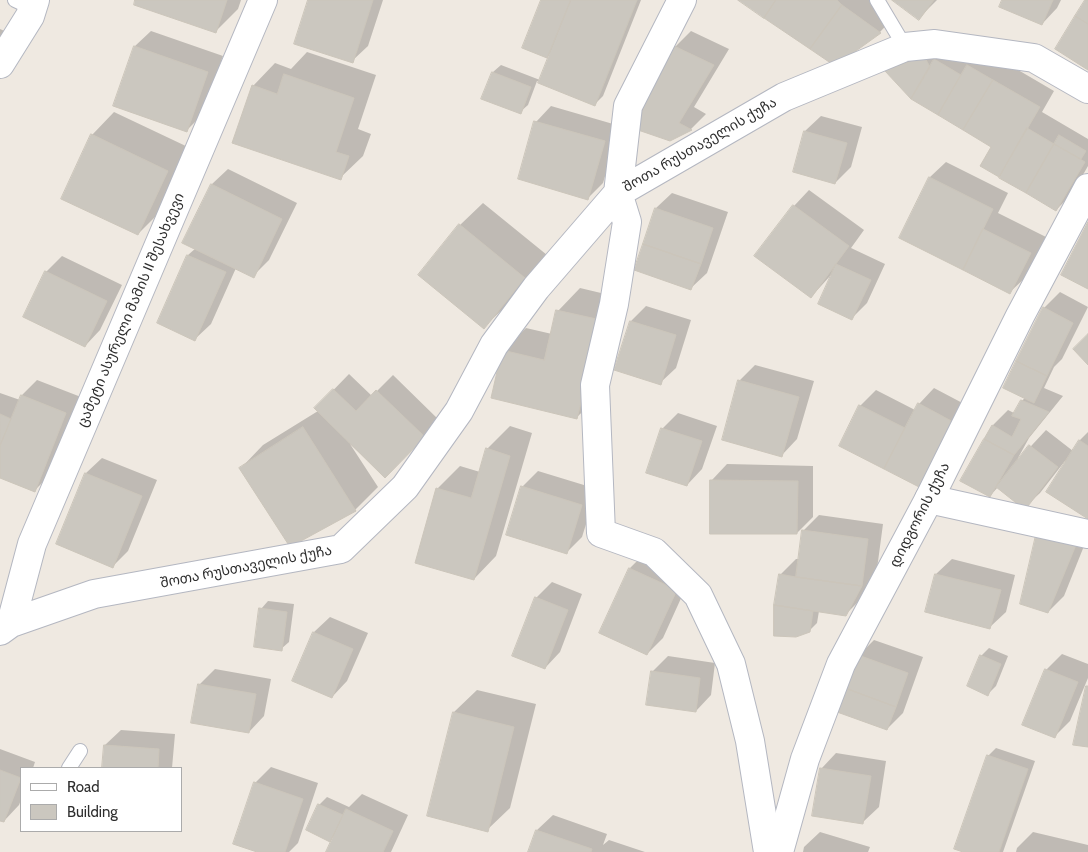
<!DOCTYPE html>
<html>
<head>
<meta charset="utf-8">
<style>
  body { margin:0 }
  #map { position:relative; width:1088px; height:852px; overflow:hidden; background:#efe9e1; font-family:Cabin,sans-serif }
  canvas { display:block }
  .legend { position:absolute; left:20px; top:767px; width:162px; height:65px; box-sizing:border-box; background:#fff; border:1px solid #ababab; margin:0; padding:6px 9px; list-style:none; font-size:15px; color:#2e2e2e }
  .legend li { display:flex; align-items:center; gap:10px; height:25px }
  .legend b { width:25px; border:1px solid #ababab }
</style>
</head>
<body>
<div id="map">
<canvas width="1088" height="852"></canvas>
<ul class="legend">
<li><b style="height:6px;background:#fff"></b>Road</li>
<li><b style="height:14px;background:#cbc7bf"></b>Building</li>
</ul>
</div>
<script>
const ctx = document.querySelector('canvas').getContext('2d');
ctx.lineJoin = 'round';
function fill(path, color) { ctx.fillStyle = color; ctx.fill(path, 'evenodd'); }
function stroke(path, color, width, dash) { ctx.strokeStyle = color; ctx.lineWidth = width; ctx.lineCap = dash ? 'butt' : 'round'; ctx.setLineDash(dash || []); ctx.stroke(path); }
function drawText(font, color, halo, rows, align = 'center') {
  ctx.font = font + ' Cabin,"Noto Sans Georgian",sans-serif'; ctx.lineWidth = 4; ctx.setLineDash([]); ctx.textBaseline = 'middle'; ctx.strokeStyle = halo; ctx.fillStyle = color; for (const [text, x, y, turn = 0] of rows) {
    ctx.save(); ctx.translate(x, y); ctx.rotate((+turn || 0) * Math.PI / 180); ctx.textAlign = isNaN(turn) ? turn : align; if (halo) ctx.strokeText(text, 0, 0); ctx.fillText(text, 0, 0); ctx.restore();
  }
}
fill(new Path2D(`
  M137,0H241L238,9L215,32Z
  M309,0H383L368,46L352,61Z
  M542,0H641L603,96L595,104L537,81L528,105L520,112L493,72L501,65L540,80L551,53L547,57Z
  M740,0H873L895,16L880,32L835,64Z
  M894,0H937L919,18Z
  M1003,0H1061L1057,8L1042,24Z
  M0,29L11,34L0,49Z
  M151,31L223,56L202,115L186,131L114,106L135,46Z
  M691,31L729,49L694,107L706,114L691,129L670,140L675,47Z
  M951,45L984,50L1054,91L1042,112L1088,139V166L1072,194L1056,210L982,165L993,146L912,98L887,71L894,64L932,49L937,58Z
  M307,52L376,75L358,129L371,134L363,156L340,178L253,86L275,63L291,69Z
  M551,106L620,126L603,183L588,198L536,122Z
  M114,112L190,148L161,211L138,234L92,135Z
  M821,116L862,127L851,167L835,183L794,171L805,131Z
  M946,162L1008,193L998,213L1046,237L1026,277L1010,292L901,237L930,177Z
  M228,169L297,203L269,260L253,276L236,268L211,324L195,339L158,323L188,255L196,248L212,184Z
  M809,190L864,230L851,248L885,264L867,303L852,318L831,275L811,297L794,206Z
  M672,193L728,212L707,273L691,288L636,269L656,208Z
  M483,203L547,255L507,305L484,327L460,225Z
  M62,256L122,285L100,330L85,346L24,316L46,272Z
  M580,288L622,298L600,395L577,417L503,350L526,328L552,334L558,311Z
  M1060,292L1088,307L1062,359L1054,367L1044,388L1063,396L1029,438L1018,458L1019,459L1046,430L1073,451L1080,440L1088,432V517L1065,461L1040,493L1024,508L998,487L990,496L962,480L993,425L1008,410L1014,413L1025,397L1044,308Z
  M646,306L691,320L676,368L660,383L631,321Z
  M755,365L814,381L797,439L782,455L724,439L740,380Z
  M349,374L372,396L393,375L440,421L385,476L350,444L378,487L355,510L290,545L241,468L263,445L318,411L316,408Z
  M37,380L81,397L50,475L35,490L0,477V393L20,400L22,395Z
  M934,388L970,407L921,487L840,445L860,406L876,390L915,410L919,404Z
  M678,413L717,426L702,469L687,485L662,429Z
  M510,426L532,433L496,556L474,579L437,489L460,466L480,472L487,449Z
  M102,458L157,480L128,551L113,566L58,543L86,473Z
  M727,464L813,466V517L797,533L712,480Z
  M538,471L597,489L582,537L567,552L522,487Z
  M819,515L883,524L877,569L861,599L845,615L819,611L817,623L809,631L775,635L776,605L780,575L796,559H799L803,531Z
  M1037,535L1088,536L1064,596L1048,612Z
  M645,553L692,574L663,638L647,654L630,568Z
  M952,559L1015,575L1006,612L990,627L936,574Z
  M552,582L582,594L560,652L545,668L536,598Z
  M268,601L294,604L289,642L281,649L261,609Z
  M330,617L368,633L347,681L332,697L314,632Z
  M874,640L923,657L903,713L887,729L859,655Z
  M989,648L1008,656L996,686L988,694L981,656Z
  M1062,654L1088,664V678L1070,721L1054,737L1046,670Z
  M668,656L715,663L711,695L696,711L652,672Z
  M215,669L271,679L264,716L249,732L199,685Z
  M477,690L536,704L510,808L487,830L454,712Z
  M121,730L175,734L172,768H103L105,745Z
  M996,748L1035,761L1003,852H967L988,756Z
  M0,749L35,762L33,768H21V800L19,805L4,821L0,819Z
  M836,753L886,761L879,807L863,822L821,769Z
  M271,767L318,783L298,843L289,852H261L255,783Z
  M362,794L408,815L391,852H327L334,836L330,840L319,805L327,797L349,807Z
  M553,815L607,834L603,845L609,840L645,852H529L537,830Z
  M820,832L870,847L868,852H803L804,847Z
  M1033,832L1088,845V852H1016L1017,848Z`), '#0003');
const building = new Path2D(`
  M135,0H227L216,33L134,5Z
  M308,0H373L353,63L294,44Z
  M541,0H571L547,58L522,48Z
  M571,0H637L595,106L538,83Z
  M738,0H776L764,18Z
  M776,0H837L842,5L810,49L764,18Z
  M892,0H934L919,20Z
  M1002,0H1053L1042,25L999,7Z
  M1085,0H1088V24L1075,16Z
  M842,5L881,33L835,66L810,49Z
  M1075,16L1088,24V70L1055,49Z
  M134,46L208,72L187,132L113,106Z
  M674,46L714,65L679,123L692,130L670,141L638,130L645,99Z
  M924,56L930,67L911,99L885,71Z
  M934,59L961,75L938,115L911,99Z
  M967,65L993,80L963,130L938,115Z
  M492,72L531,87L521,114L481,99Z
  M284,74L354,98L336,152L349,156L341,180L232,143L252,85L277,94Z
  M993,80L1040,107L999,177L980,166L991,147L963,130Z
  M534,121L605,141L588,200L518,179Z
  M1027,128L1054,144L1026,193L999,178Z
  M804,131L847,143L835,184L793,172Z
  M91,134L168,171L138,235L61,199Z
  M1059,135L1086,151L1081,159L1054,144Z
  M1054,144L1085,162L1056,211L1026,193Z
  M929,177L993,209L963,270L899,238Z
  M211,184L282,219L254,278L182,243Z
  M793,205L849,246L811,298L754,256Z
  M655,208L713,228L701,264L643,244Z
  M1088,222V289L1061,275Z
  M459,224L525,278L484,329L418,275Z
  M983,229L1031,253L1010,294L963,270Z
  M643,244L701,264L691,290L634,270Z
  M187,255L226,272L195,341L157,323Z
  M836,264L871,280L852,320L818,304Z
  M45,271L107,301L85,347L23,317Z
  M1043,307L1073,323L1047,376L1016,361Z
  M556,310L601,320L577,419L491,398L502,350L544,360Z
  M630,321L676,335L661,385L614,370Z
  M1088,334V365L1073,349Z
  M1016,361L1047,376L1034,403L1003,388Z
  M738,380L799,397L782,457L722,440Z
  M333,389L356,411L376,390L425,437L385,478L314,408Z
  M21,395L66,413L35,492L0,478V446Z
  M1021,400L1049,412L1014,455L984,439L992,425L1012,437L1021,419L1012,416Z
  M918,403L955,423L921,488L884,469Z
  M859,405L905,428L884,469L839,446Z
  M0,414L11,419L0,446Z
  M303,427L356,511L290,547L239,468Z
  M661,428L702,441L687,486L646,473Z
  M984,439L1014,455L990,497L960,481Z
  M1079,440L1088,446V519L1046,492Z
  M1029,445L1058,467L1025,510L996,487Z
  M486,448L510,456L474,580L415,563L436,488L471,498Z
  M85,473L142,496L113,568L56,544Z
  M710,480L798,481L797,534H710Z
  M521,486L582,505L567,554L506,535Z
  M802,530L868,539L862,586L796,577Z
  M1036,535L1076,545L1048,613L1020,604Z
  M629,568L677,590L647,655L599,633Z
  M779,574L796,577L862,586L846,616L774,605Z
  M935,574L1001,590L990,629L925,612Z
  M535,597L568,610L545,669L512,656Z
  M774,605L813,611L810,632L796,637L774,636Z
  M259,608L287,612L282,651L254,647Z
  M313,632L353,649L332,698L292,681Z
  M858,655L908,673L896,707L845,688Z
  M980,655L1001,664L988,696L967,686Z
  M1045,669L1078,682L1055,738L1022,725Z
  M651,671L700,678L696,712L646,705Z
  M198,684L256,694L249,733L191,723Z
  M1086,686H1088V747L1073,745Z
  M845,688L896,707L887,730L837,712Z
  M453,712L514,727L488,832L427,816Z
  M104,745L159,749L158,768H102Z
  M987,755L1028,769L999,852H963L954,849Z
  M820,768L871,776L863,824L812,816Z
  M0,770L21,778L4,822L0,821Z
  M254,782L303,799L285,852H257L233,844Z
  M318,804L343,815L330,842L306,830Z
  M346,809L393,831L383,852H326Z
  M536,830L592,849L591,852H528Z`);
fill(building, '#cbc7bf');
stroke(building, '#cbc5ba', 1);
const lane = new Path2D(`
  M15,0L32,8
  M877,0L905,47
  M69,768L80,751`);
const street = new Path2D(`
  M682,0L628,106L618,193L627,222L614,304L595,385L601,533L654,552L698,595L731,664L750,741L768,852
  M0,64L30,16L35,0
  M929,499L1088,534
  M11,623L32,544L263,0
  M0,631L11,623L94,594L341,549L405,487L459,411L494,345L536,288L618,193L784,97L905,47L935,44L1034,58L1088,89`);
const secondary = new Path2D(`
  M779,852L805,759L841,664L929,499L1020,316L1088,188`);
stroke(lane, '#b4b7c1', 16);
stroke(street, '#b4b7c1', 30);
stroke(secondary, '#b4b7c1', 30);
stroke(lane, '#fff', 14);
stroke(street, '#fff', 28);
stroke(secondary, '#fff', 28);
drawText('14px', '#2e2e2e', '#fff', [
  ["შოთა რუსთაველის ქუჩა",700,145,-30],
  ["ცამეტი ასურელი მამის II შესახვევი",131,310,-67],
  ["დიდგორის ქუჩა",920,515,-63],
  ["შოთა რუსთაველის ქუჩა",246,567,-11]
]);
</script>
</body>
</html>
